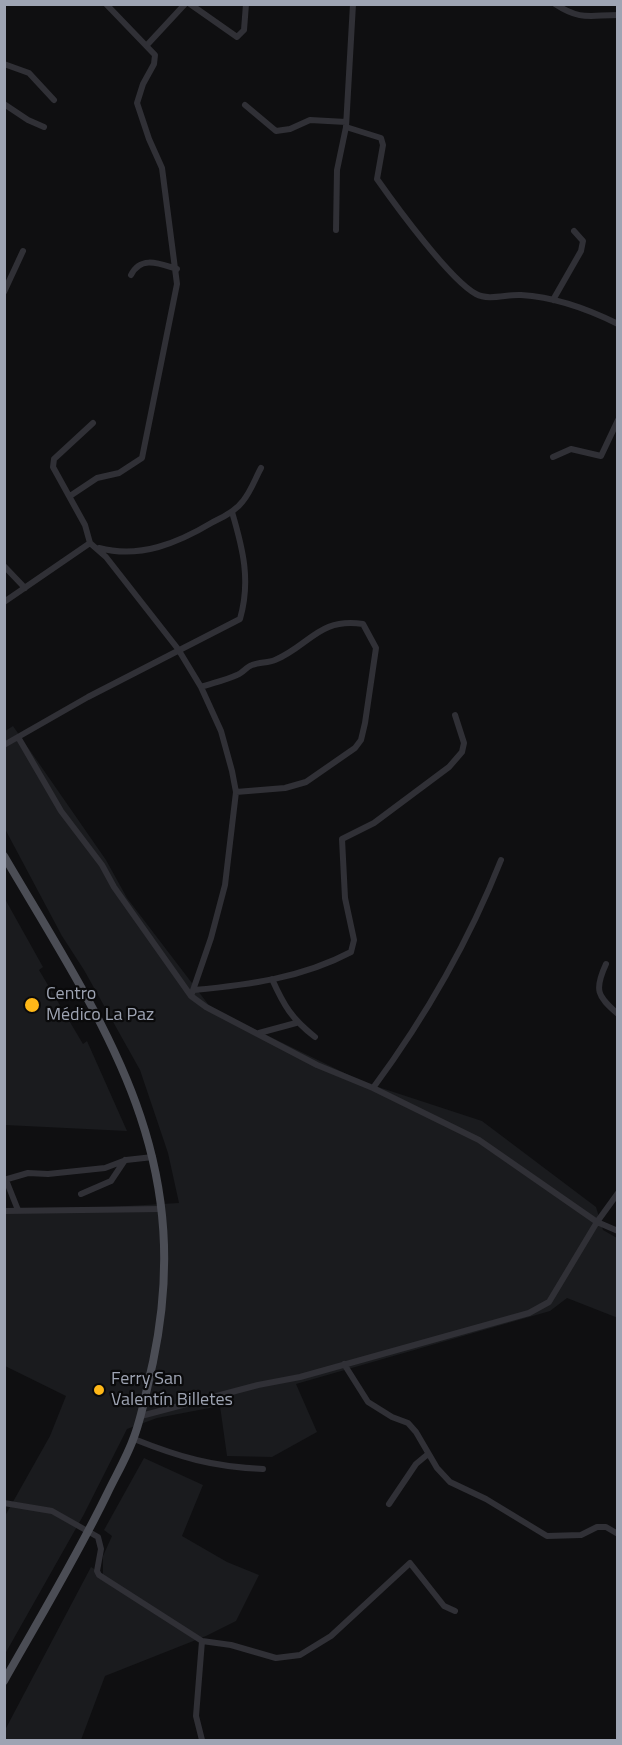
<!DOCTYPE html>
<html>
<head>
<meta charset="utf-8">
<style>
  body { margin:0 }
  #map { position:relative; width:622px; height:1745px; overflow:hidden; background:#0f0f11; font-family:"Titillium Web",sans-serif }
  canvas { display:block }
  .frame { position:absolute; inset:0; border:6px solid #9ea4b3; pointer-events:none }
</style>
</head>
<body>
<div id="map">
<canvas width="622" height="1745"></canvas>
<div class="frame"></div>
</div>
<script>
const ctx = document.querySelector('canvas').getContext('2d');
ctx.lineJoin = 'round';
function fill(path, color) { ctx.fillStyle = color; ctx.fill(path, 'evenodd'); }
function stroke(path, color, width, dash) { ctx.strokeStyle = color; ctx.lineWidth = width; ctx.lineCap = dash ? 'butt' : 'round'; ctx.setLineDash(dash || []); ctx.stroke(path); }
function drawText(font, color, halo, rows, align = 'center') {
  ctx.font = font + ' "Titillium Web",sans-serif'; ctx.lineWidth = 4.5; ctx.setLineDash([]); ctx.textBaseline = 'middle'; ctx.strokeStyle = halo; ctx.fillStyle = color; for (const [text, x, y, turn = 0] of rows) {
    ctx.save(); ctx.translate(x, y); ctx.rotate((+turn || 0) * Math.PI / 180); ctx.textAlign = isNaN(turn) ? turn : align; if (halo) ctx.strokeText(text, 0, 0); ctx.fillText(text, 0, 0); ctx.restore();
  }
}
fill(new Path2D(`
  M13,726L106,860L127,898L211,1008L363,1082L482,1121L596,1207L603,1230L617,1238L618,1318L567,1298L550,1311L296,1384L317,1432L272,1457L227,1456L220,1406L157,1418L127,1429L83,1516L5,1654V1516L50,1436L66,1396L5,1366V1213L179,1203L168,1153L140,1070L84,970L62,936L5,829V731Z
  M5,899L43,967L39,970L83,1044L87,1041L127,1131L5,1125Z
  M144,1458L203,1485L182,1536L227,1562L259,1575L236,1621L206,1636L105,1676L81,1740H5V1730L91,1567L103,1574V1556L112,1536L104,1530Z`), '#1a1b1e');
stroke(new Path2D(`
  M190,4L237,37L244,30L246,4
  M555,4C581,21 590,15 618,15
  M147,45L185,4
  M4,64L29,73L54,100
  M4,104L28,120L44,127
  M245,105L276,131L290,129L310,120L346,122
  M346,127L381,138L383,145L377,179C396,206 450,280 476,294C489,301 507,294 521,295C555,297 588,309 618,324
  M336,230L337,170L346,127L353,4
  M131,275C141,255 160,264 177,269
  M4,292L23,251
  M553,300L581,251L583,241L574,231
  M93,423L54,459L53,467L85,525L90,543L106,557L178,649L201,687L221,731L232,771L236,792L225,885L211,938L191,996
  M553,457L571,449L601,456L618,420
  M70,496L97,478L119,473L142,458L177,284L162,168L149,139L137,103L143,84L154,64L155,55L106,4
  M99,548C140,559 178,543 213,522C224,517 236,511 243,501C251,491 255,479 261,468
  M4,566L25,588
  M4,602L90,543
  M201,687C213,683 226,680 237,675C243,673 246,667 252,665C260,662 268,663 275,660C309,646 319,617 363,624L376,648L365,723L361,740L355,748L306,782L285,788L236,792
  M18,737L61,811L102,865L114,887L191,996L206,1007L317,1065L373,1088L479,1140L597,1222L618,1193
  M4,745L88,697L240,619C251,581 243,549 232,512
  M606,964C594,990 597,996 618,1014
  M272,979C284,1006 292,1019 315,1037
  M194,990C248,985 302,978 351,952L354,940L345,898L342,839L374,823L449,767L462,752L464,743L455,715
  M259,1033L296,1023
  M373,1088C424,1019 469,941 501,860
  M4,1180L28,1173L48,1174L105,1168L126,1160L153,1157
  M6,1180L18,1210
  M81,1194L111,1181L125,1160
  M4,1211L161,1209
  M344,1364L368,1402L392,1417L408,1423L416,1432L437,1468L450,1482L486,1499L547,1536L581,1535L597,1527H606L618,1534
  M141,1416L258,1385L300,1377L529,1313L549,1302L597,1222L618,1231
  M134,1439C179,1457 213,1467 263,1469
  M4,1503L52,1511L98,1537L101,1549L97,1571L99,1575L202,1641L196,1716L202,1740
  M389,1504L416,1464L428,1454
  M202,1641L231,1645L276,1658L300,1655L331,1636L410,1563L444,1606L455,1611`), '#303036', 6);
stroke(new Path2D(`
  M4,856C104,1026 197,1153 153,1362C147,1387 143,1413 134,1437C127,1457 116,1475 107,1494C76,1558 39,1619 4,1681`), '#4b4d55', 8);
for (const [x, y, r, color] of [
  [32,1005,8,"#ffb818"],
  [99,1390,6,"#ffb818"]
]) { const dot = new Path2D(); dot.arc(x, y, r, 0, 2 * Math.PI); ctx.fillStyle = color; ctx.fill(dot); stroke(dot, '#0a0a0b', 2); }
drawText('18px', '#9ea4b3', '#0a0a0b', [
  ["Centro",46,995],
  ["Médico La Paz",46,1016],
  ["Ferry San",111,1380],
  ["Valentín Billetes",111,1401]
], 'left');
</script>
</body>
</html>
